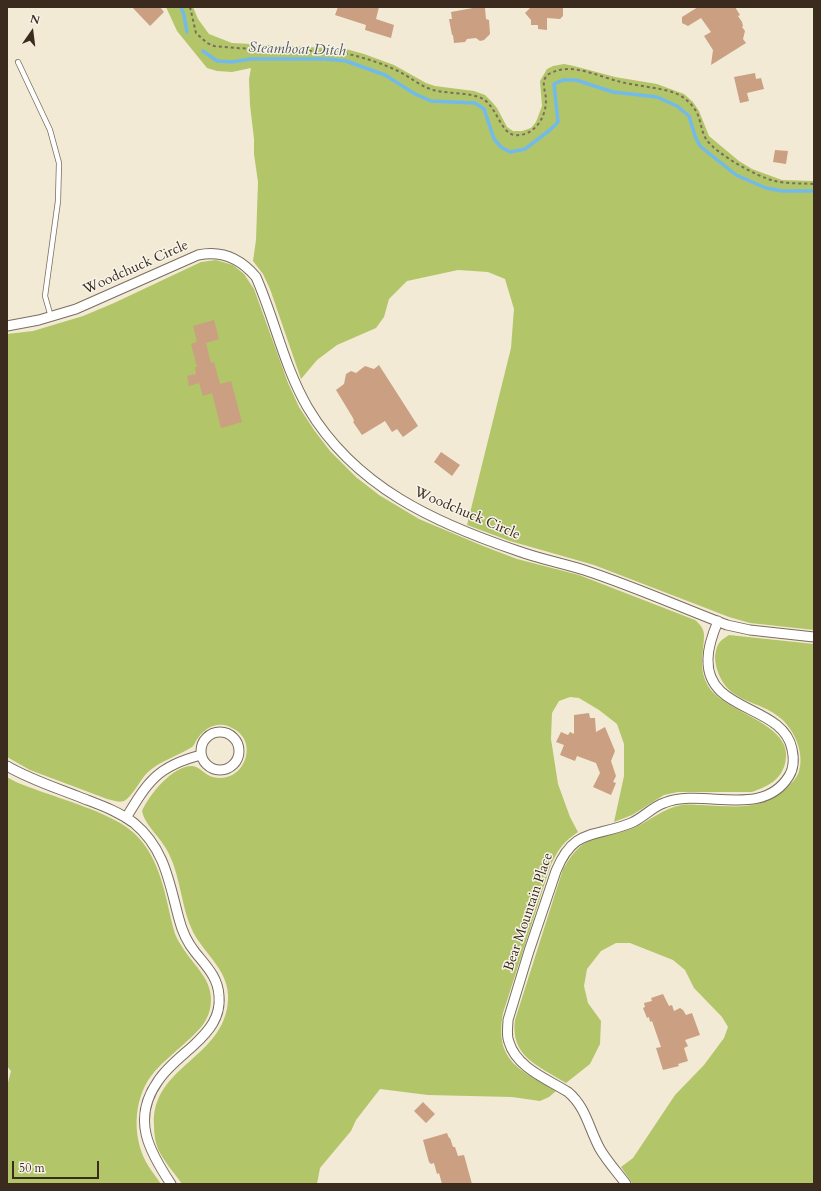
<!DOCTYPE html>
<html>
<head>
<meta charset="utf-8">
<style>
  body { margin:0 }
  #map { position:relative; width:821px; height:1191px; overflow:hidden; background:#f2ead4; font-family:Cardo,serif }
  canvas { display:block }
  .frame { position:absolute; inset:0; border:8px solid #3b2a1e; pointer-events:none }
  .north { position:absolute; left:12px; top:12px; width:40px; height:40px; -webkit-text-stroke:3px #f7f3e8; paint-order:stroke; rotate:14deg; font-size:11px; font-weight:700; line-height:16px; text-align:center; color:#3b2a1e }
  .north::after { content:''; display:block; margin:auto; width:14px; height:18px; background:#3b2a1e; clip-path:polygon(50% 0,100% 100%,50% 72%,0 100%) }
  .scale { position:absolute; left:12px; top:1161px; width:87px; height:18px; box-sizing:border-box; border:2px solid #3b2a1e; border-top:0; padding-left:5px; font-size:12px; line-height:14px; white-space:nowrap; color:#3b2a1e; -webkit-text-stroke:3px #f7f3e8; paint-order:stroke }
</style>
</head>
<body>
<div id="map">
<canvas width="821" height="1191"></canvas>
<div class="frame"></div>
<div class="north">N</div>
<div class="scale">50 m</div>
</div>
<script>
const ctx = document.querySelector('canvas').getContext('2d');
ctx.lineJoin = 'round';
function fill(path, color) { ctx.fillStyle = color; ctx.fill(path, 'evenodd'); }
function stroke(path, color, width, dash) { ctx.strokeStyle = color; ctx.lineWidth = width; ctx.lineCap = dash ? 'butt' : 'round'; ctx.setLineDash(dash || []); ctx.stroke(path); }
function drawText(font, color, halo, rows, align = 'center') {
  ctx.font = font + ' Cardo,serif'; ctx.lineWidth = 3; ctx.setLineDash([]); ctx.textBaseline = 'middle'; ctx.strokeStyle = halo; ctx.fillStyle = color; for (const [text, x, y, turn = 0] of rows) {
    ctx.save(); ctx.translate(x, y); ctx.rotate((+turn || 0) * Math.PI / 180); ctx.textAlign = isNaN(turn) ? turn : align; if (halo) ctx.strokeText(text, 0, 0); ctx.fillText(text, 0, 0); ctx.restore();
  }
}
fill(new Path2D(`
  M166,7H193L198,19L209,34L232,43L346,49L364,54L394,65L426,83L435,86L474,91L485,95L492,102L497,108L507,127L513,131H522L531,128L536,122L542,106L540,81L547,69L553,66L564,64L574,66L615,77L657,84L684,94L693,102L699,111L709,136L739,161L752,169L782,180L814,181V630L750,623L729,617L594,565L510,541L467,525L511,348L514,309L505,279L488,272L458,270L407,281L389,299L384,317L376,328L337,345L317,360L301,379L270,289L263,274L253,261L256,240L258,182L254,154V139L250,105L249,79L251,68L232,72L217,71L207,68L177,31Z
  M216,260L233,265L244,274L254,289L288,383L299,407L314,430L330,451L356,477L379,495L419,519L483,546L517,559L579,575L695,620C700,624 704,629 704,635C704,653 698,665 707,684C722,714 797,722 785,764C780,781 768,786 752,792H678L664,795L632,815L614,822L624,776V744L617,724L599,710L579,698L570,697L559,701L552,713L551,739L558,784L570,817L578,832C562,843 558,850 550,867L503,1013C494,1061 520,1070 556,1091L549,1097L540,1101L512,1097L428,1095L380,1089L356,1120L351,1131L320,1168L317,1184H182C175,1174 163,1160 158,1149C155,1142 154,1133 154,1125C151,1066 225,1058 228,1000C230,971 205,955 193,932C181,908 181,878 169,854C162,838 145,826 142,811C149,795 172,766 192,766C200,767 203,773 210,776C242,788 262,742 232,728C220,721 206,726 198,738C195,741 195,745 192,747C176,757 161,760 147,773C140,780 132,797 124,801C118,803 112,800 107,799L30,770L7,757V334L33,331L83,316L114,303L201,262Z
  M729,635L814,644V1184H633L621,1167L633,1158L675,1095L704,1065L724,1038L728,1027L722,1017L694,988L685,970L673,960L630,943H616L601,951L587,969L584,986L588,1003L601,1021L600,1044L590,1064L566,1083C539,1066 510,1057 515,1020L563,869C568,861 574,851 582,845C594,836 616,835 631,829C649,822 663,808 682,805C688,804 695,805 701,805C732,806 758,812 784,790C789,786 795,780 798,774C806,755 794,728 779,717C760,701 732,703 720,677C717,671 715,663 715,657C717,644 718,642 729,635Z
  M7,777C16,783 27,786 37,790C64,800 107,812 129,829C158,851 164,889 172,923C174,931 176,938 181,945C191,963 211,977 211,999C211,1021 198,1031 184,1044C174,1053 164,1061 155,1071C134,1095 131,1133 146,1162C150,1169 156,1177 161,1184H7V1086L11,1071L7,1066Z`), '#b3c569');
stroke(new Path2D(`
  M181,7L184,15L187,32
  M203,51L217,61L232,62L250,59H326L346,61L385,75L415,94L431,101L475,103L484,109L494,139L501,147L510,152L525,149L550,130L558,122L554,84L563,80H576L613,92L657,97L677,106L689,116L695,136L700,146L736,175L766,188L782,191H814`), '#71baea', 3.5);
fill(new Path2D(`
  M132,7H160L164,12L150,26Z
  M338,7H379L376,19L394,25L391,38L365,30L366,25L335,15Z
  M473,7L485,8L486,19L489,20L490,34L484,40L480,41L476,38L467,39L465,42L454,43L453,35H452L449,19H452L451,12L473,8Z
  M531,7H563V16L560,19L547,18V30L538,29V25H531V20L525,13Z
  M698,7H735L740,15L738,16L742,22L743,26L742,27L745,31L743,39L746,43L711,65L713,50L704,36L711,32L701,18L688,26L682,23V17Z
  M755,73L756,79L761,78L764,89L747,93L749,101L740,103L734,77Z
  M775,150L788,151L786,164L773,162Z
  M214,320L219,339L206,343L211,363L214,362L220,384L231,381L242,422L221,428L212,393L203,396L199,383L189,386L187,376L196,374L195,367H197L191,344L197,342L193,326Z
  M379,365L418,426L403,437L397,429L392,432L385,421L362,435L353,422L354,421L353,418L336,390L344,384L346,374L351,371L356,373L365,366L374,369Z
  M441,452L460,465L452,476L434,462Z
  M589,713L590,718H595L596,732L605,727L615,751L611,761L616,776L613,782L616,783L611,795L593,787L600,773L596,763L577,756L575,761L560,755L564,745L556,742L561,732L568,735L570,732L574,734V715Z
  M663,994L669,1006L672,1005L674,1011L680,1008L683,1010L686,1015L692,1013L700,1035L685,1040L688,1046L684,1048L688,1061L678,1064L679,1066L663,1070L656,1048L661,1047L652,1021L650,1022L649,1017L647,1018L643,1008L645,1007L644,1003L652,1001L651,998Z
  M423,1102L435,1114L426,1123L414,1111Z
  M447,1133L449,1138H450L453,1147H455L458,1156L464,1155L472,1184H442L439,1173L437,1174L434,1163L431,1164L429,1162L423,1140Z`), '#ca9f82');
const service = new Path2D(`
  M18,62L50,130L59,163L58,201L45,296L51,317`);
const minor = new Path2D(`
  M7,326L39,320L76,309L198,255C222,250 241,259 256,277C275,320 284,367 308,408C355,487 435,523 518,551C540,559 562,563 584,570C633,586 680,607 727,625L750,630L814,637
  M201 751a19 19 0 1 1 38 0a19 19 0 1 1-38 0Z
  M7,766C31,780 57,788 82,798C100,805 118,811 134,823C165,849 169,882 179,919C182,931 187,942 195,952C206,966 218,977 219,996C221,1017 209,1031 194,1045C182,1056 167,1067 158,1081C131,1119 149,1151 171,1184
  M126,818C148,781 158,766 201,755
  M626,1184C617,1172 607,1161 600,1149C589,1129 586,1107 568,1092C547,1079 516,1067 509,1042C506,1035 508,1027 508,1020L529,951L556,871C574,827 594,838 631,823C643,818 652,807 664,803C703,787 762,820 789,776C794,768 794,758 792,749C783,704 706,713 708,659C708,646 713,633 718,621`);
stroke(service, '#7b6d5e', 6);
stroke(minor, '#7b6d5e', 11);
stroke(new Path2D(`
  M190,7L196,33L207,43L214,46L236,48L338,52C359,56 379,62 398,71C410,77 420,86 433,90C447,94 471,92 483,99C496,106 501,133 514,135C534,137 546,118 546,100C546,94 543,87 544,82C544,78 548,74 551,73C573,62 599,77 621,82C638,86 655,87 672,92C682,95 692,103 697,113C701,121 701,131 706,139C716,154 757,177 775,181C787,184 801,183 814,184`), '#7b6d5e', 2, [3, 3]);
stroke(service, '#fff', 4.5);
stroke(minor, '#fff', 9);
drawText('14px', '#3b2a1e', '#f7f3e8', [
  ["Woodchuck Circle",136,268,-24],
  ["Woodchuck Circle",467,514,23],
  ["Bear Mountain Place",529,912,-71]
]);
drawText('italic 15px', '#4b555b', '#f7f3e8', [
  ["Steamboat Ditch",297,50,2]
]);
</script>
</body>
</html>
